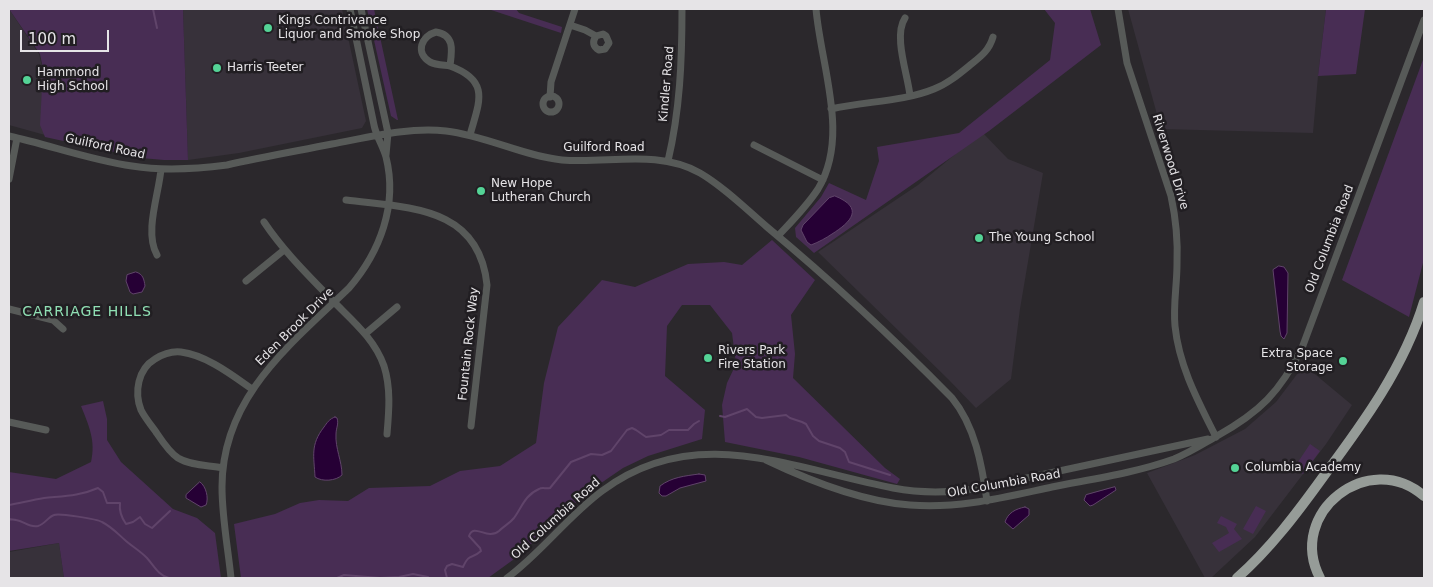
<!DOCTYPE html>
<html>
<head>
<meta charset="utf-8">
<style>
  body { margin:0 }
  #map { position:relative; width:1433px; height:587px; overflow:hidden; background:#2b282c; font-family:"DejaVu Sans",sans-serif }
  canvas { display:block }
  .frame { position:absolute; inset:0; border:10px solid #e6e4e7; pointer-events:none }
  .scale { position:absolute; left:20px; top:30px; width:89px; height:22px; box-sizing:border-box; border:2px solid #e6e4e7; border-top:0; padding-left:6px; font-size:15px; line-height:18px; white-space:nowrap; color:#e6e4e7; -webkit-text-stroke:4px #211e22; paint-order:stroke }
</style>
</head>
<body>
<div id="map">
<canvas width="1433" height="587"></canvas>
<div class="frame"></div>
<div class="scale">100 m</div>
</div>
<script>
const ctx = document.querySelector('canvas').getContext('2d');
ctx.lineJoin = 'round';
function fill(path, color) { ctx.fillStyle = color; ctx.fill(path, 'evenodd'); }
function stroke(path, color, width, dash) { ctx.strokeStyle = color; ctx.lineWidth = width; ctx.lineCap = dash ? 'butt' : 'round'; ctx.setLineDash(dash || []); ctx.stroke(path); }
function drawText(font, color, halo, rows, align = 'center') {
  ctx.font = font + ' "DejaVu Sans",sans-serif'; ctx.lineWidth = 5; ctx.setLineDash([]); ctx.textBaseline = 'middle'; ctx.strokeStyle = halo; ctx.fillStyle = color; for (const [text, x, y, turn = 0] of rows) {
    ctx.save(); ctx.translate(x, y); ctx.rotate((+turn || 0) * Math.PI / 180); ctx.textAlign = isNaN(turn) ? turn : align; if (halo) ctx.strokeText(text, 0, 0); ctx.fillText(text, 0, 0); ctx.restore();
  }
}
fill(new Path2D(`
  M9,9L39,54L52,107L45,135L9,125Z
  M183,9H342L366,121L362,128L239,153L188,160Z
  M1128,9H1326L1318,76L1313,133L1161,129Z
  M982,132L1008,159L1043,173L1020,309L1011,379L976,408L949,380L818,252L918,185Z
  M1304,365L1352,405L1326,444L1255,537L1211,578H1205L1147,473L1195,455L1245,429L1276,402Z
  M59,543L64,578H9V552Z`), '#37313a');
fill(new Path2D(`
  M9,9H183L188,160H164L141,158L45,137L40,125L43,69L40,54Z
  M367,9H374L398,120H397L391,116Z
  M488,9H516L519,13L562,27L561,33Z
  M1044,9H1090L1101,45L989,131L814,253L796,237L795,228L821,197L829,183L866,200L879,161L877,147L959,133L1050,60L1055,23Z
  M1326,9H1365L1356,74L1318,76Z
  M1424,57V259L1409,317L1342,280Z
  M772,240L815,280L791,315L795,354L793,378L885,468L900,479L897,484L799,457L725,442L722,405L727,383L736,364L732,333L710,305H682L667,326L665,376L705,410L702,439L648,456L623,468L585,494L517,557L488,578H241L234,524L275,514L300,503L319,500L348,501L369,488L430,486L460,471L500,466L536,443L544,383L558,327L602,280L635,287L688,264L724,262L742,265Z
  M103,401L107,419V440L121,462L173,509L197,518L215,533L221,578H64L59,543L9,551V472L56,479L91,462C96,441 89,426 81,406Z
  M1310,444L1320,451L1303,474L1294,468Z
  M1256,506L1266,511L1253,534L1243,529Z
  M1221,516L1237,524L1234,529L1242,539L1219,552L1212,543L1229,533L1226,527L1217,523Z`), '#482d54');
const water = new Path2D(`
  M835,196C865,208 851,222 832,234C826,238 819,242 811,245L807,242L801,230L803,225L829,198Z
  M1279,266L1284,267L1288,273L1287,333L1284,339L1281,336L1280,331L1273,270Z
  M136,272C143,274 144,279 145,286L142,292L133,294L130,292L126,281L127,275Z
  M335,417L337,418C339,424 336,428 336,434C335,448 342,461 342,475C336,481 322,482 315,477C314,456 310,445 324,427C327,423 329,419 335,417Z
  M699,474L705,475L706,481L680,488L666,496H662L659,493L660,486C672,477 685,476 699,474Z
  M200,482C206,486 209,498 206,505L201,507L186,498V495Z
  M1115,487L1116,490L1093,505L1090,506L1084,500L1086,495Z
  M1025,507L1029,509V515L1013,529L1005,522C1008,513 1015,509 1025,507Z`);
fill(water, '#260035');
stroke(water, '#60446a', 1);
stroke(new Path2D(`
  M153,9L157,28
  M720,416L725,417L747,409L756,417L762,418L786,415L790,418L802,422L806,424L813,436L819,441L840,448L845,452L849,462L890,475
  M9,505C20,503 32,500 44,498C63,496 80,496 98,488L103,492L107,503H120C119,511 121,517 126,524L133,522L140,517L145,524L152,528L170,511
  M9,519C11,520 14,519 16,520C24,521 29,528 38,526C45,524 48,517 54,515C59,513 97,519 102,522C112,527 118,534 126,541C133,547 140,551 147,558C154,566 158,575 169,578
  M337,578L344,575L380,578L399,577L413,574L428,577L429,578
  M447,578L445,570L447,566L452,564L463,567C470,552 471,560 481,551L480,548L469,536C474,522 487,541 499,531C504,526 509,524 514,518C522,507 525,495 539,489C542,487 546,489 550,488L571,462L591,454L602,455L611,451L627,430L632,428L636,430L646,437L661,435L669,430H688L694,424L699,421`), '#60446a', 2);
stroke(new Path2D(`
  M361,9L388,133L386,155
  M1118,9L1127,63L1171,196C1176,219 1178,241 1177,264C1177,285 1173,305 1175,326C1179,366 1198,401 1216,437
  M905,18C893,36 908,75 910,96
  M570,25L585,30L596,36L603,34L606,36L609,43L605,49L599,50C593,47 592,42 596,36
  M450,66C444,65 436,65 430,62C415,53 421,36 436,32C455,35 452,51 450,66C491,81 479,102 470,135
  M543 104a8 8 0 1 1 16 0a8 8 0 1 1-16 0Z
  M550,97L551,82L575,9
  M831,109C865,101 902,102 934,89C947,84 958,75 969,66C980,57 989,51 993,37
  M9,136C50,145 90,160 132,166C163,171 196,169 227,165C262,157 297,151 332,144C370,137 408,127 446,131C487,136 523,156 562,160C608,164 657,149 700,173C724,187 746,209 767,227C832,281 893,338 952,398C975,426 982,465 987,501
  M754,145L823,180
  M668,161C680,110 682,61 682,9
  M9,179L17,138
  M346,200C407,208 479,205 487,285L471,426
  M264,222C284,252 310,277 335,303C354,322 375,340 384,366C391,388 389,411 387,434
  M778,236C792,221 807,206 818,189C850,136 821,67 816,9
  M157,255C144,232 159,194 161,169
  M246,281L284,250
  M9,309L53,320L63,329
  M365,334L397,307
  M9,422L46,430
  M766,460C808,480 864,502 910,505C959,509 1005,497 1052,487C1092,479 1135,473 1174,459C1189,453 1203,444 1217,436C1260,412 1280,392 1302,348L1424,20
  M223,468C209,465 191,466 178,458C169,452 162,441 156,432C151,425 145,418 141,410C134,392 138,369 155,359C163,354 172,351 181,352C206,355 232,375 252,389
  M231,578C228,548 222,518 222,487C222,397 290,345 349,288C380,252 398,205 386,157C383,146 376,136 374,125C366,86 358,47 350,9
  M507,578C541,553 567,517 602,491C695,421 793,469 893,488C925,494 954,493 985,487L1208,439`), '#575a58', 7);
stroke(new Path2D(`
  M1237,578C1270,549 1297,513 1323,477C1364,422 1404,367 1424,302
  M1320,578C1286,513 1369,448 1424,496`), '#969c98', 10);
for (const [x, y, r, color] of [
  [268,28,5,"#54d396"],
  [217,68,5,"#54d396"],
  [27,80,5,"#54d396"],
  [481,191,5,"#54d396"],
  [979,238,5,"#54d396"],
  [708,358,5,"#54d396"],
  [1343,361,5,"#54d396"],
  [1235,468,5,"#54d396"]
]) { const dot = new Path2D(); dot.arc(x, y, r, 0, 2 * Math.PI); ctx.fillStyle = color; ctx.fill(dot); stroke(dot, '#211e22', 2); }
drawText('12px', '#e6e4e7', '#211e22', [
  ["Kings Contrivance",278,21],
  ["Liquor and Smoke Shop",278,35],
  ["Harris Teeter",227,68],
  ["Hammond",37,73],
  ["High School",37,87],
  ["New Hope",491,184],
  ["Lutheran Church",491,198],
  ["The Young School",989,238],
  ["Rivers Park",718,351],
  ["Fire Station",718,365],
  ["Extra Space",1333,354,"right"],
  ["Storage",1333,368,"right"],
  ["Columbia Academy",1245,468]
], 'left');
drawText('12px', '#e6e4e7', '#211e22', [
  ["Kindler Road",667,84,-85],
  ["Guilford Road",105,147,12],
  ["Guilford Road",604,148],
  ["Riverwood Drive",1170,162,73],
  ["Old Columbia Road",1330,239,-69],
  ["Eden Brook Drive",295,327,-45],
  ["Fountain Rock Way",469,344,-84],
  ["Old Columbia Road",1004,484,-10],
  ["Old Columbia Road",556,519,-42]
]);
ctx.letterSpacing = '1px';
drawText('14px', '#90e0b4', '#211e22', [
  ["CARRIAGE HILLS",87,312]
]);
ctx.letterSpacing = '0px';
</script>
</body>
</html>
